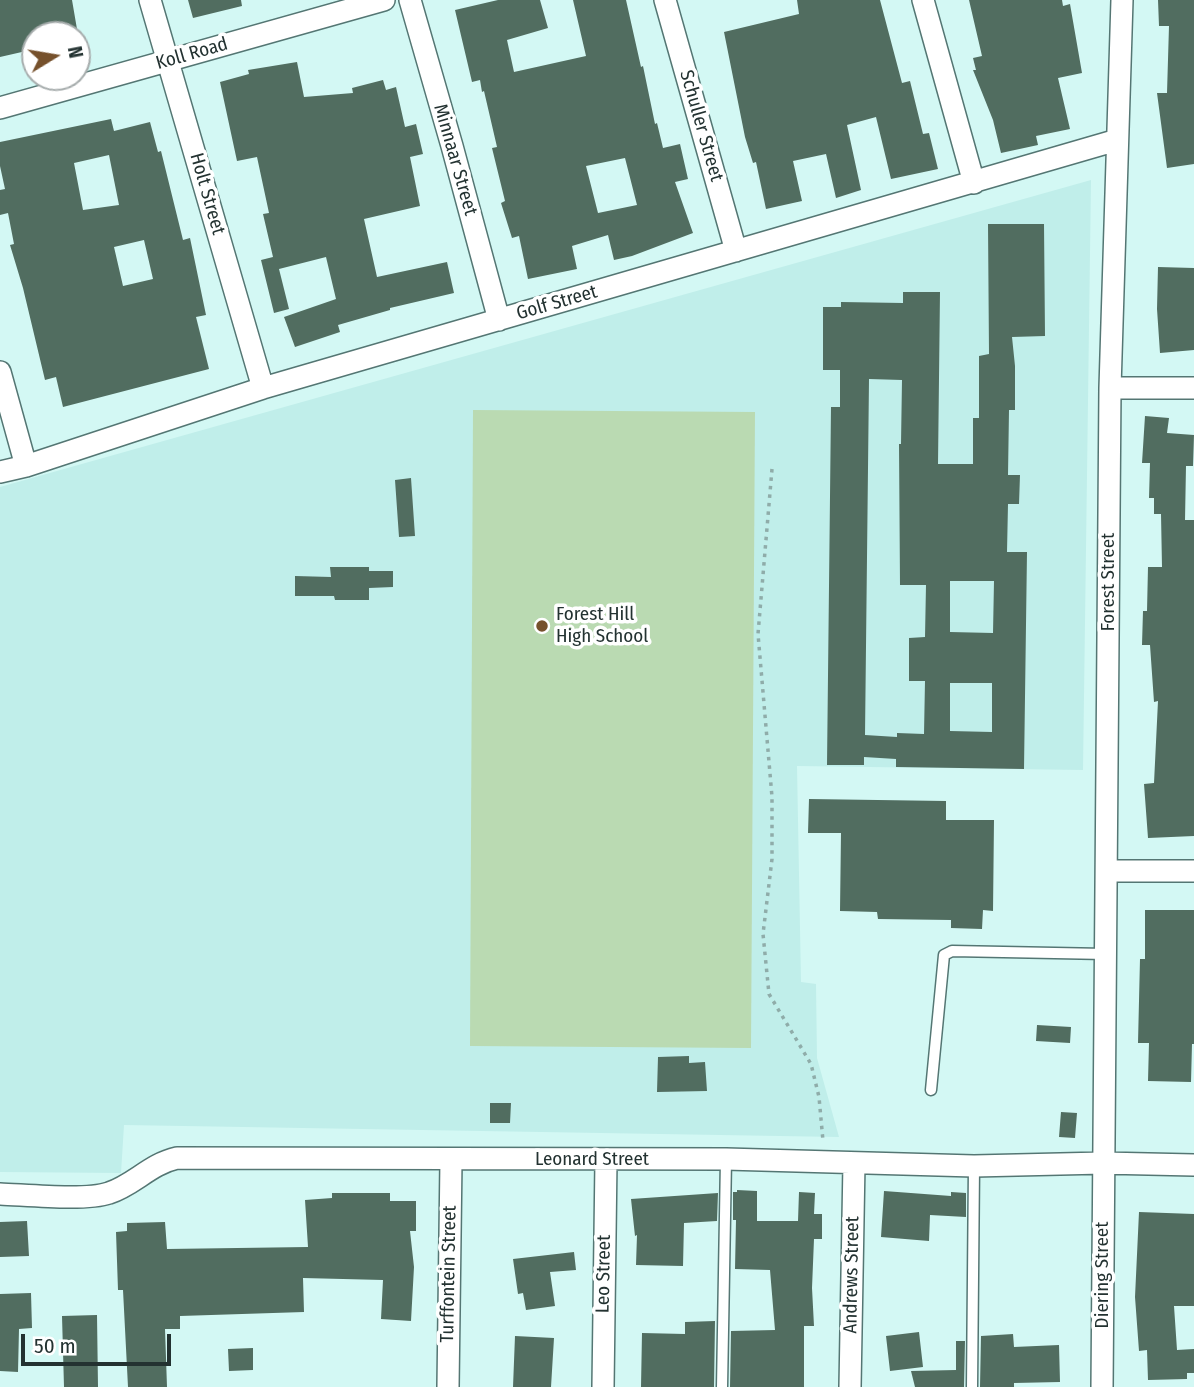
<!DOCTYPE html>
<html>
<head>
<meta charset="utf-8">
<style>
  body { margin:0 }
  #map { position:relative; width:1194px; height:1387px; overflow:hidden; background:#d3f8f4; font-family:"Fira Sans Condensed",sans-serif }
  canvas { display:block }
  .north { position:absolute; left:21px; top:21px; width:70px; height:70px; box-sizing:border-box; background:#fff; border:2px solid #a7adad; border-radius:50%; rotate:79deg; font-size:19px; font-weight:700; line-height:28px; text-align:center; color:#233231 }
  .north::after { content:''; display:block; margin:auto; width:24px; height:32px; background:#76512c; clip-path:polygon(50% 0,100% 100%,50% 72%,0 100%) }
  .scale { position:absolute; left:21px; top:1334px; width:150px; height:32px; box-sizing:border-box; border:4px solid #233231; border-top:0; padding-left:9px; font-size:21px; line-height:24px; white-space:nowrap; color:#233231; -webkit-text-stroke:5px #fff; paint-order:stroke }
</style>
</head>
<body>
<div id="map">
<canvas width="1194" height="1387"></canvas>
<div class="north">N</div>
<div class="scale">50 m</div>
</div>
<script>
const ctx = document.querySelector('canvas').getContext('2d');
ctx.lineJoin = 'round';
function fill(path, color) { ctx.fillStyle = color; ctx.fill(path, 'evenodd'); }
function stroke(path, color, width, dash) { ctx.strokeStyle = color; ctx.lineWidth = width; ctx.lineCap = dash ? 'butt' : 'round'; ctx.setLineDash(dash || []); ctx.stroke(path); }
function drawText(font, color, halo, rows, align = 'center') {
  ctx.font = font + ' "Fira Sans Condensed",sans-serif'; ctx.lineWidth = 7; ctx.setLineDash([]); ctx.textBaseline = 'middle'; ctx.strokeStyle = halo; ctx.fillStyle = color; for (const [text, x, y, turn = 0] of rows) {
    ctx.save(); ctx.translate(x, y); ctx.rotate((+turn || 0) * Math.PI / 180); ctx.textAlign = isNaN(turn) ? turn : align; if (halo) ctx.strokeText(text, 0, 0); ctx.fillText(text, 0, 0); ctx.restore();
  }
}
fill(new Path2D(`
  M1091,180L1083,770L797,766L801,982L816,984L817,1058L839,1137L124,1125L121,1173L0,1172V487Z`), '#c0eeea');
fill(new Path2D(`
  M473,410L755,412L751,1048L470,1046Z`), '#badab2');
fill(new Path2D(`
  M0,0H72L78,35H35V49L0,57Z
  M188,0H241L242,6L193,18Z
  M498,0H540L548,28L507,40L514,72L586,56L573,0H626L641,67L643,66L655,124L657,123L663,148L680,144L688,179L675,182L693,233L632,256L614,260L608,235L572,246L577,269L528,279L519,236L512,238L501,203L505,201L492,148L497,147L484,91L482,92L480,80L472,82L455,10ZM625,158L637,205L598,213L586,166Z
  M797,0H880L902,83L910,81L923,134L929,133L938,169L891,179L876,117L847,125L861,190L836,198L826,154L793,161L802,201L766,209L756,162L753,163L745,137L724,32L799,14Z
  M969,0H1062L1063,6L1070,4L1082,73L1058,78L1070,129L1036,136L1038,145L1001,153L993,120L973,70H976L973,58L982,56Z
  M1158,0H1194V164L1167,168L1157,93H1167L1169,26H1159Z
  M297,62L304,97L353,93L352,88L383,80L386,90L396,87L405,127L416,124L423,154L410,157L420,206L364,219L377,277L447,262L454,293L390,308V310L338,325L340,332L295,347L284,317L336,299L326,257L279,269L289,309L274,313L261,260L273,257L263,214L269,213L257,157L237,161L220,82L249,74L248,70Z
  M111,119L114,131L150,122L158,152L161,151L183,240L190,238L206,315L196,317L209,369L63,407L56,377L45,380L23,288L10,245L14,244L8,213L0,215V190L5,189L0,166V142ZM109,155L119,205L83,210L74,163ZM144,240L153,279L123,286L114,247Z
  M988,224H1044L1045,336L1012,337L1015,366V410H1009L1008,475H1020L1019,504H1008L1007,552H1027L1024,769L896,767V759L864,757V765H827L831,407H840V370H823V307H841V302L903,303V292H940L938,464H973V418H979V356L989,354ZM869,379L902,380L901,444H899L900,585H926L925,637L909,638V681H925L924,734L897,733V737L865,735ZM950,581H994L993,633L950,632ZM950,683H992V732L950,731Z
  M1158,267L1194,268V350L1160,353L1157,309Z
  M1145,416L1169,418L1167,433L1194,435L1193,466H1186L1185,520H1194V836L1148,838L1144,784L1154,783L1158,701L1154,702L1150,645H1142L1143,611H1147L1148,567H1162L1161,514H1154V498H1149L1150,463H1142Z
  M411,478L415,536L399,537L395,480Z
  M330,567H369V571H393V587L369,588V600H335L334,596H295V576L331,577Z
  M809,799L946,801V820H994L993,911L983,910L982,929L951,928V920L878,919L877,912L840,911L841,833H808Z
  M1145,910H1194V1044H1192L1191,1082L1148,1081L1149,1043H1138L1140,959H1145Z
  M1037,1025L1071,1027L1070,1043L1036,1041Z
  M689,1056V1063L705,1062L707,1091L657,1092L658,1057Z
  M490,1103H511L510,1123H490Z
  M1061,1112L1077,1113L1075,1138L1059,1137Z
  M737,1190L757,1191V1221H798L799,1192L815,1193L814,1214H822V1239H814L812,1288L814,1326H804V1387H730L731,1331L775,1330L770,1270L735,1269L736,1220H733V1192H737Z
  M884,1191L951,1196V1192L966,1193V1217L930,1215L929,1241L881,1237Z
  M332,1193H390V1201H416V1231H410L414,1267L411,1321L381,1319L383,1280L303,1278L304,1312L180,1316V1329H165L167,1387H128L123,1290H118L116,1232L127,1231V1223L165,1222L167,1249L308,1247L305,1200L332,1198Z
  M718,1193L717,1221L684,1223L683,1266L636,1265L637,1235L635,1236L631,1199Z
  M1139,1212L1194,1214V1306H1174L1177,1350L1194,1349V1373H1187V1379L1148,1380L1147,1350L1139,1351L1135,1297Z
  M27,1221L29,1256L0,1257V1222Z
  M574,1252L576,1270L550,1272L555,1306L526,1310L523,1293L518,1294L513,1259Z
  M31,1293L32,1328L19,1329L18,1372L0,1371V1294Z
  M97,1315L98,1387H64L62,1316Z
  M715,1321L714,1387H641L642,1333L685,1334V1322Z
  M919,1332L923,1367L890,1371L886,1336Z
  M1013,1334L1014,1347L1059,1345L1060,1382L1014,1383V1387H980L981,1336Z
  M515,1336L554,1338L551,1387H513Z
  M956,1341H965L964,1387H915L911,1371L956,1370Z
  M253,1348V1370L229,1371L228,1349Z`), '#516d60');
const service = new Path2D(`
  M931,1090L944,955L952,951L1106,954
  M722,1387L726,1159
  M972,1387L974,1166`);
const minor = new Path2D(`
  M150,0L263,388
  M410,0L452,146L499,320
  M665,0L736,251
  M923,0L974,183
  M0,108L384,0
  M0,372L26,466
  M1110,388H1194
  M0,472L26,466L263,388L1117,140
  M1107,871H1194
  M0,1194C27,1195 86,1201 109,1193C134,1185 150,1164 177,1158L726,1159L974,1166L1103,1163L1194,1165
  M448,1387L451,1160
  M603,1387L606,1160
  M850,1387L854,1163
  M1102,1387L1110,388L1122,0`);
stroke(service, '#547673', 13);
stroke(minor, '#547673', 24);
stroke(new Path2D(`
  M772,469L758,634L772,797V859L763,934L769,994L811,1064L819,1097L823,1141`), '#8faca9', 3.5, [3.5, 5]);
stroke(service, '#fff', 10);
stroke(minor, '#fff', 21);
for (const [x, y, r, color] of [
  [542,626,7,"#76512c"]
]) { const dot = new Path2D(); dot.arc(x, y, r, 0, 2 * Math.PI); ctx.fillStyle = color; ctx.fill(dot); stroke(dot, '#fff', 2.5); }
drawText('19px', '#233231', '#fff', [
  ["Koll Road",192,54,-16],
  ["Schuller Street",701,126,74],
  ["Minnaar Street",455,160,74],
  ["Holt Street",207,194,74],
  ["Golf Street",557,303,-16],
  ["Forest Street",1109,582,-90],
  ["Leonard Street",592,1160],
  ["Turffontein Street",449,1274,-89],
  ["Leo Street",604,1274,-89],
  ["Andrews Street",852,1275,-89],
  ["Diering Street",1103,1275,-90]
]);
drawText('19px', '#233231', '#fff', [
  ["Forest Hill",556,615],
  ["High School",556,637]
], 'left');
</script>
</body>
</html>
